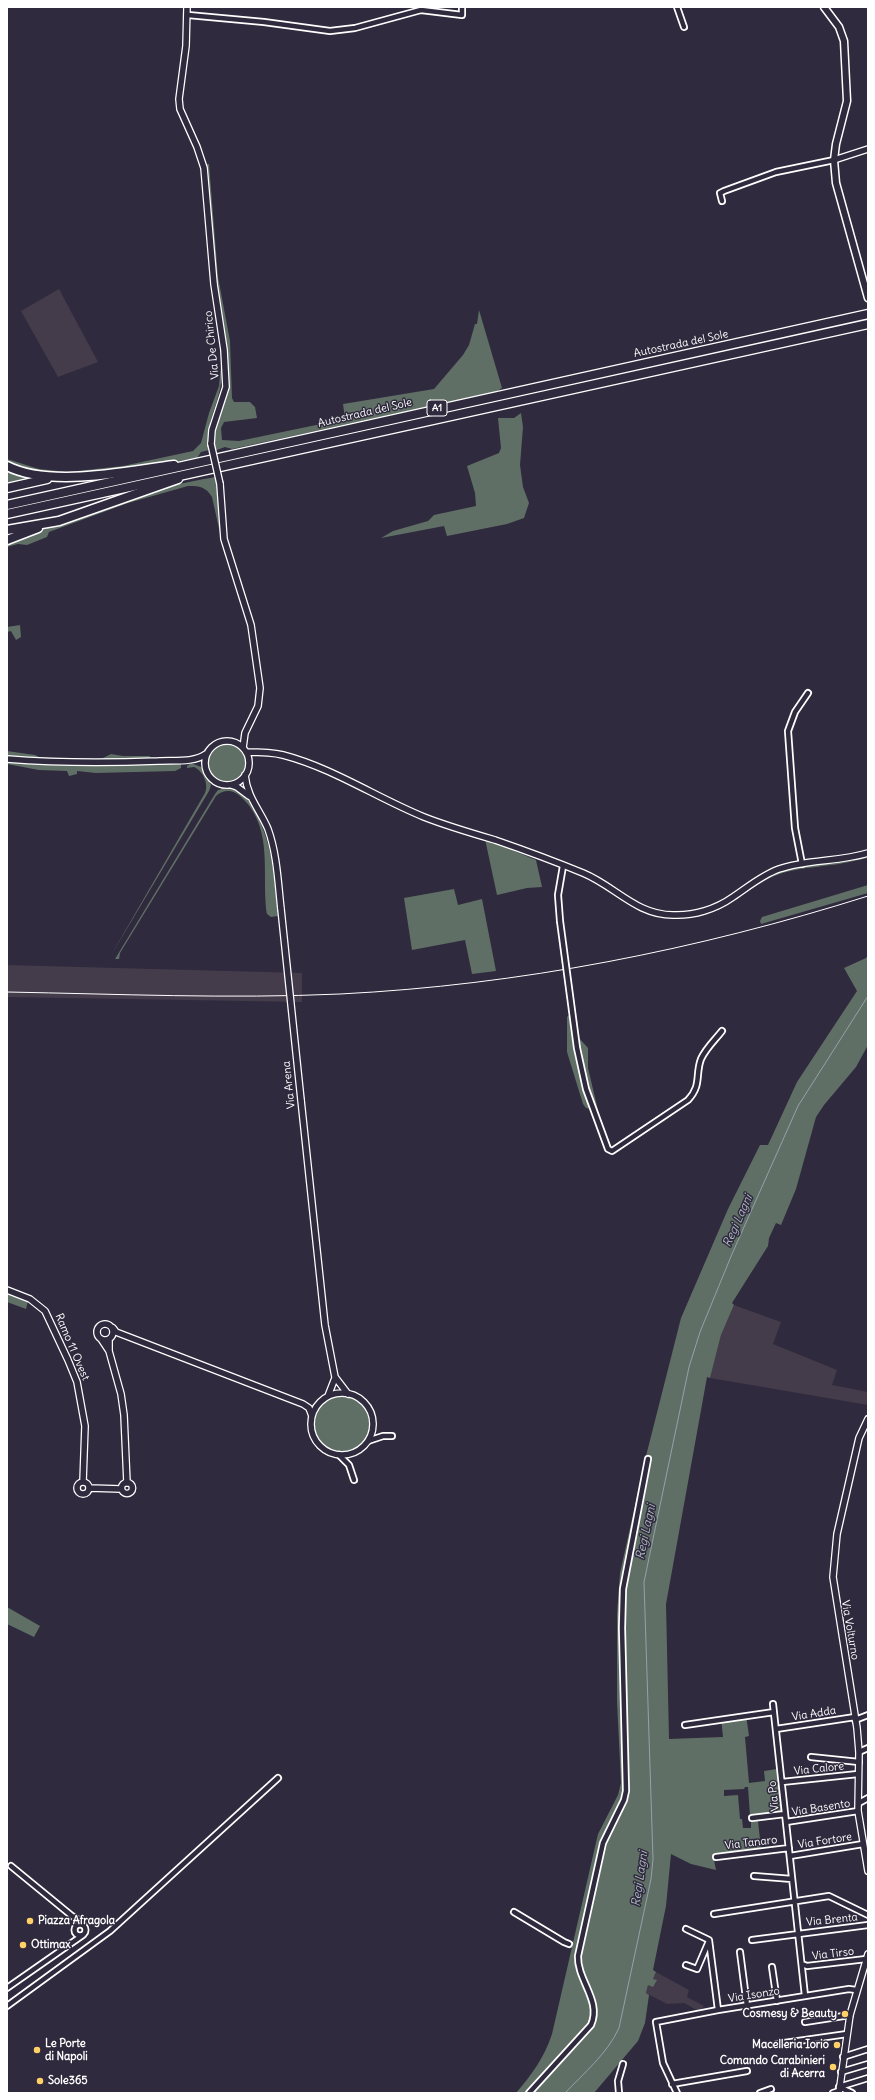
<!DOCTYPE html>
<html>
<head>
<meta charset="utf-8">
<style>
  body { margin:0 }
  #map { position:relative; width:875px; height:2100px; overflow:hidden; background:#2f2a3d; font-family:Delius,sans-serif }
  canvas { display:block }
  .frame { position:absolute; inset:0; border:8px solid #fff; pointer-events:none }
</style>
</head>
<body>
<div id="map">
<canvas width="875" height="2100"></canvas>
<div class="frame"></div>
</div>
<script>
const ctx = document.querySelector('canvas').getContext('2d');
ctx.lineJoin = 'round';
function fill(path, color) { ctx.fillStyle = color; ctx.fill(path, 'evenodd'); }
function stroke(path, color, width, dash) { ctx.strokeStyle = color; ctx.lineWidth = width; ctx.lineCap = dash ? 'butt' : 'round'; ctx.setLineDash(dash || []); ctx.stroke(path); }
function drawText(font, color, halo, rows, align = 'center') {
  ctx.font = font + ' Delius,sans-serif'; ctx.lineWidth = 3; ctx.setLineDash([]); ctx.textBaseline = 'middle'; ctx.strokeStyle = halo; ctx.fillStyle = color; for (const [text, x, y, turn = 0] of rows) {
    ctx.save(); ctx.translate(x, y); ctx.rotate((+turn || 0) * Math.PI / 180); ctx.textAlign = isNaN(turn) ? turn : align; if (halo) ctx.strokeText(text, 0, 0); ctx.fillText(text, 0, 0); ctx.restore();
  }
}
fill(new Path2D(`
  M59,289L98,362L58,377L21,311Z
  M7,965L302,973V1002L7,997Z
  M734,1305L781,1322L773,1344L837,1370L832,1385L868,1392V1405L710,1378L721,1335Z
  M656,1972L689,1990L687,1997L704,2006L700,2012L684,2003L667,2004L646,1993L648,1985L656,1980L653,1979Z`), '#443b4b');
fill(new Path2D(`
  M207,164H209L218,277L230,341L232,398L234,402H250L255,407L257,418L224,422L221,428L222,440L239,441L345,419L343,404L434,389L463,355L469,345L475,324H477L479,310L502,388L496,392L232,449L225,447L214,451L212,438L227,374L225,334L216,285Z
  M222,355C223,367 222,378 220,389C215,412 205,427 209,450L201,452L197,458L124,470L48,475L23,470L7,463V459L39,469L68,472L123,466L193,451L201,443L209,413L219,386Z
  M521,413L523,427L520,465L523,487L529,503L524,518L507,524L447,536L444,526L381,538L393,531L428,521L434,515L476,506L475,493L467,466L499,453L501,448L498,418H514Z
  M7,469L21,476L37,478L7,486Z
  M216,477L227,555L225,556L212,497C206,487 200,486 188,486L128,503L49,532L47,537L27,545L18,544L7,547V543C75,516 144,488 216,477Z
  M20,625L21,637L16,640L11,631L7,632V627Z
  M208 763a19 19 0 1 1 38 0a19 19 0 1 1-38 0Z
  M7,751L35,755L39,757L99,760L111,754L123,756H150L149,759L89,761L7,758Z
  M7,762L181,763V768L175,771L96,773L77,771V774L69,776L67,771L39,770L7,764Z
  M191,763L201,767L211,785L209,791L110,957L205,793C209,784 203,771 194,767L187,768V766Z
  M226,788L239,791L245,795C272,834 274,870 278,916L271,917L267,914C261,874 275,827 240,796C232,789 223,790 216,796L120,953L119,959H115L215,794L218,790Z
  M485,839L536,860L542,887L527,888L497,895Z
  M868,856V858C856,860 844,864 831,865C794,870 779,869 747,892L745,890L772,873L797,866L841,862Z
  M868,885V893L761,924L760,921L762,917Z
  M454,889L458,905L482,899L496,971L472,974L465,940L412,950L404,898Z
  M868,955V1045L856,1067L824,1105L816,1117L796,1189L781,1225L776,1223L769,1238L768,1246L732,1303L734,1305L721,1335L710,1378L707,1377L666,1604L669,1739L723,1737L721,1718L746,1715L749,1736L745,1737L749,1783L765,1781L764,1771L777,1769L782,1813L750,1816L748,1787H745L744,1789L724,1790V1796L738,1795L740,1819H742L743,1828H751V1822L758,1821L761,1849L713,1855L716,1870L691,1864L671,1854L666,1906L653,1970L656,1972L653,1979L657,1980L653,1987L648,1985L646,1993L649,1995L645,2023L638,2041L594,2093H516C532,2074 544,2058 552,2034L598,1834L618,1795L621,1783L617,1701V1614L620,1573L646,1456L681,1318L728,1209L760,1145H768L797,1082L857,991L844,968L866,958Z
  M569,1015L578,1069L592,1109L586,1108L583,1104L567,1052V1017Z
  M579,1038L588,1048V1068L601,1123L584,1071Z
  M7,1292L28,1301L26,1309L7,1302Z
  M314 1424a28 28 0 1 1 56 0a28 28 0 1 1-56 0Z
  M7,1607L40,1626L34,1637L7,1624Z`), '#606f65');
stroke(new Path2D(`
  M565,2093C584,2073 607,2054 619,2028L651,1879L653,1859L644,1582L689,1367L700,1332L732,1254L798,1106L868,996`), '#94a1ad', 1);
const minor = new Path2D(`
  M677,7L684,27
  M188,15L264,22L330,31L355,28L421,10L462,15V7
  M722,201L720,193L724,191L776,172L834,160
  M802,864L795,828L788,731L795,712L808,693
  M560,921L558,895L563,866
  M577,1048L586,1089L608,1149L612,1151L688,1100C702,1085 695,1075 701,1059C706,1048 715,1040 722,1031
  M368,1441L383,1436H392
  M339,1455L349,1465L354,1480
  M773,1704L805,1996
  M855,1720L868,1715
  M685,1725L774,1712
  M776,1729L855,1717
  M859,1752L868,1748
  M811,1757L859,1762
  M782,1782L858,1774
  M859,1803L868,1798
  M752,1818L785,1814
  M786,1822L858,1811
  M790,1856L863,1844
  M716,1857L789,1848
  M11,1866L72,1916L81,1921L84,1926
  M754,1876L792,1879
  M514,1912L564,1942L569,1944
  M714,1914L829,1896L868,1915
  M74.5 1930a5.5 5.5 0 1 1 11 0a5.5 5.5 0 1 1-11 0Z
  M686,1929L709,1940L718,2010
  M752,1940L868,1925
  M740,1952L747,2006
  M802,1964L807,1966L866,1959
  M686,1965L697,1969L709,1941
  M772,1967L777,2001
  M7,1988L83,1935
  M7,2006L110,1931L278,1778
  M805,2022L850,2015
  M777,2044L847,2034
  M843,2057L868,2049
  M841,2072L868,2064
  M672,2084L747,2071
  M839,2087L868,2078
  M839,2087L852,2093
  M529,2093L591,2025C602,2001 577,1980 578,1956L603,1843L624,1800L626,1791L622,1628L623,1589L648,1459
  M619,2093L618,2081L623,2064
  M677,2093L663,2063L656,2022L718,2010L849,1989L856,1990
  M760,2093L771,2089
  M833,2093L839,2091`);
const tertiary = new Path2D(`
  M187,7L186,46L179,99L180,109L197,147L204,168L214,284L224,350L226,387L212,430L211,444
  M834,160L868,149
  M220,484L224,539L251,625L260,688L258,706L245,733L243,748
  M205 763a22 22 0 1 1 44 0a22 22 0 1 1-44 0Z
  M246,752C258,752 271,752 283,755C333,768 377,798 424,817C447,826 471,833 495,840C524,850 554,861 583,873C615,886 636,915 673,915C694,916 716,909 733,897C748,887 762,875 779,869C807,859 839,862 868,853
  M7,759C57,763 108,763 158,761C173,760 194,763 206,754
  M245,775C247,797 260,810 268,829C277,854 278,882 281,909
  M231,785L237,787L249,796
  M301,1100L325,1325L335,1377L348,1394
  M7,1290L30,1299L45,1311L68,1360L77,1382L85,1426L83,1482
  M97 1332a8 8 0 1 1 16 0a8 8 0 1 1-16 0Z
  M113,1328L116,1332L303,1404L309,1408L312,1416
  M101,1339L109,1351V1340
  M109,1351L121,1394L124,1415L127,1483
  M311 1424a31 31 0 1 1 62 0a31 31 0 1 1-62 0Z
  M328,1396L335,1378
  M868,1419L859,1438L837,1534L833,1577L857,1728L859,1752L858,1811L868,1871
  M77 1488a6 6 0 1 1 12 0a6 6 0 1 1-12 0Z
  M121.5 1488a5.5 5.5 0 1 1 11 0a5.5 5.5 0 1 1-11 0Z
  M89,1488L121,1489
  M839,2093L850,2015L868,1954`);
const secondary = new Path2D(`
  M824,7L839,27L844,41L847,101L836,144L834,160L836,183L868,298`);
const trunk = new Path2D(`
  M7,466C51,488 126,471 174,465
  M7,488L47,479
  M7,530L59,521L178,479
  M7,540L38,528`);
const motorway = new Path2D(`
  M7,505L868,314
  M7,514L868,324`);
stroke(minor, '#fff', 8);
stroke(tertiary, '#fff', 8);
stroke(secondary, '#fff', 9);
stroke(trunk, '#fff', 11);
stroke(motorway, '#fff', 11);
stroke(minor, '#2f2a3d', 4.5);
stroke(tertiary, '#2f2a3d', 5.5);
stroke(secondary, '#2f2a3d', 6);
stroke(trunk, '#2f2a3d', 8);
stroke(motorway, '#2f2a3d', 8);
stroke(new Path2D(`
  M7,992C118,994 229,999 340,994C519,985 697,950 868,896`), '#fff', 1);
const minorBridge = new Path2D(`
  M560,921L577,1048`);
const tertiaryBridge = new Path2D(`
  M211,444L220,484
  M281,909L301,1100`);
stroke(minorBridge, '#fff', 8, []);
stroke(tertiaryBridge, '#fff', 8, []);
stroke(minorBridge, '#2f2a3d', 4.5);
stroke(tertiaryBridge, '#2f2a3d', 5.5);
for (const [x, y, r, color] of [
  [30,1921,4,"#ffd166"],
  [23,1945,4,"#ffd166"],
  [845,2014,4,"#ffd166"],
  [837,2045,4,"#ffd166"],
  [37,2050,4,"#ffd166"],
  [833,2067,4,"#ffd166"],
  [40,2081,4,"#ffd166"]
]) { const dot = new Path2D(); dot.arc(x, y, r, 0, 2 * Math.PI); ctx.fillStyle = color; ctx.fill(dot); stroke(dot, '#2f2a3d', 1.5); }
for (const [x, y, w] of [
  [437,408,20]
]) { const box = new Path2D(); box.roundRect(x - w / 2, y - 8, w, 16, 3); ctx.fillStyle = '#2f2a3d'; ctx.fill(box); stroke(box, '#fff', 1); }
drawText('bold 10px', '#fff', null, [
  ["A1",437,408]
]);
drawText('11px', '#fff', '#2f2a3d', [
  ["Autostrada del Sole",681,344,-12],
  ["Via De Chirico",212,345,-96],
  ["Autostrada del Sole",365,413,-13],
  ["Via Arena",289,1085,-96],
  ["Ramo 11 Ovest",72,1347,67],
  ["Via Volturno",850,1630,80],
  ["Via Adda",814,1714,-9],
  ["Via Calore",819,1769,-6],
  ["Via Po",774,1796,-96],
  ["Via Basento",821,1808,-9],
  ["Via Fortore",825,1841,-9],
  ["Via Tanaro",751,1843,-7],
  ["Via Brenta",832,1920,-6],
  ["Via Tirso",833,1954,-7],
  ["Via Isonzo",754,1995,-9]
]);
drawText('bold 11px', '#fff', '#2f2a3d', [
  ["Piazza Afragola",38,1921],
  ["Ottimax",31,1945],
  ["Cosmesy & Beauty",837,2014,"right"],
  ["Le Porte",45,2044],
  ["di Napoli",45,2057],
  ["Macelleria Iorio",829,2045,"right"],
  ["Comando Carabinieri",825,2061,"right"],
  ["di Acerra",825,2074,"right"],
  ["Sole365",48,2081]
], 'left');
drawText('italic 12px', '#aeb8c2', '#2f2a3d', [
  ["Regi Lagni",738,1221,-66],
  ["Regi Lagni",646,1532,-78],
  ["Regi Lagni",640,1879,-82]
]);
</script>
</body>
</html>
